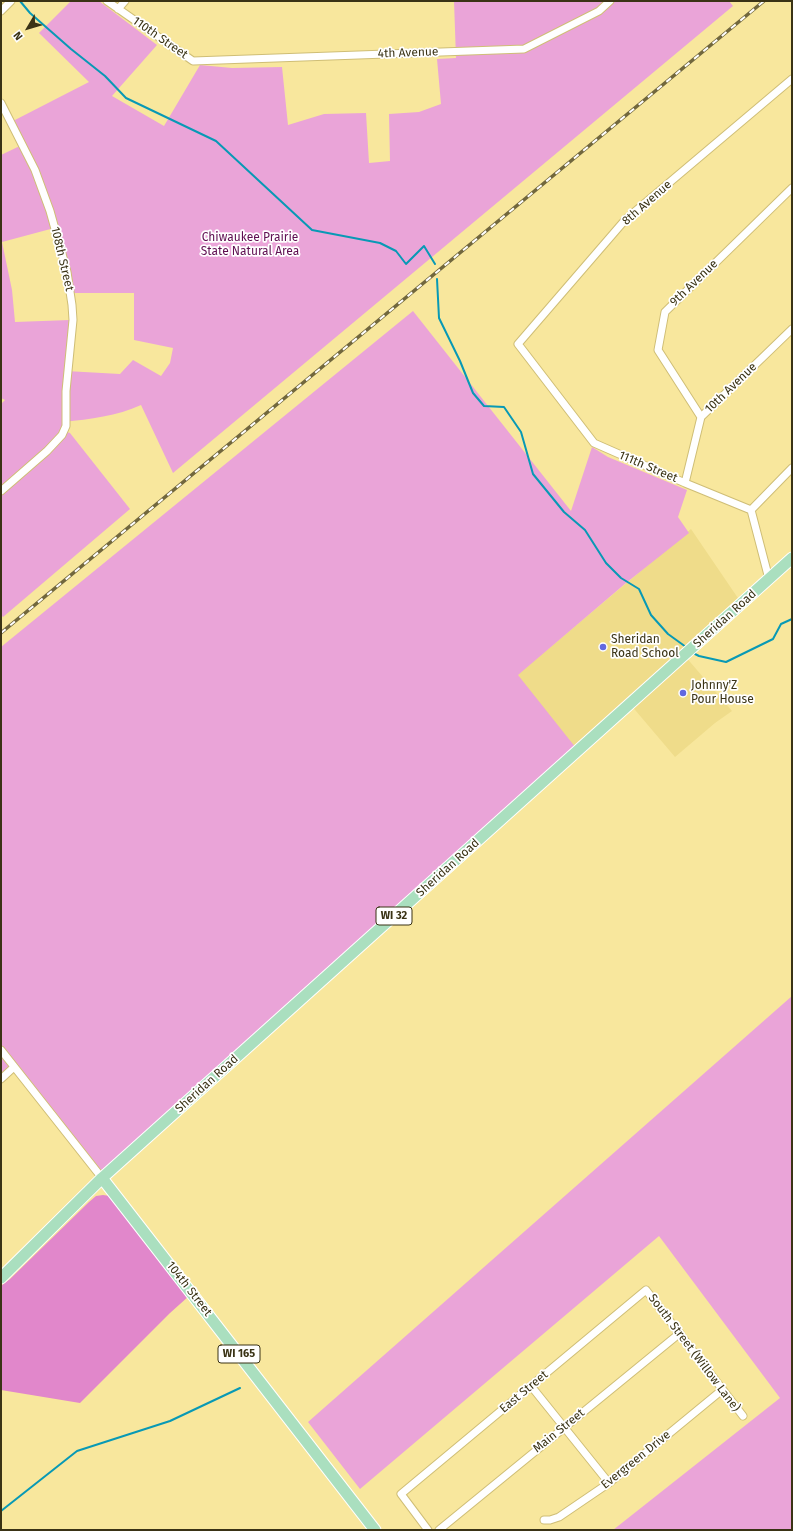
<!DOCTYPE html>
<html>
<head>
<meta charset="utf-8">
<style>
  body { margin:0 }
  #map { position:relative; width:793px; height:1531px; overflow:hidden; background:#f8e79d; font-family:"Fira Sans",sans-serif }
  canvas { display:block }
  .frame { position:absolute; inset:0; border:2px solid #3a3315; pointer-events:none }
  .north { position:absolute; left:8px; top:8px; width:40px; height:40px; -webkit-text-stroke:3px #fff; paint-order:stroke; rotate:232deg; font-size:11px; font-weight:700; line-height:16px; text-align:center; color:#3a3315 }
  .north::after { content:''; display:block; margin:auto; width:14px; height:18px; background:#3a3315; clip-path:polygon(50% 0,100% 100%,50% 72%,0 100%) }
</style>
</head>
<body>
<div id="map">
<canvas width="793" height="1531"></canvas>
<div class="frame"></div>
<div class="north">N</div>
</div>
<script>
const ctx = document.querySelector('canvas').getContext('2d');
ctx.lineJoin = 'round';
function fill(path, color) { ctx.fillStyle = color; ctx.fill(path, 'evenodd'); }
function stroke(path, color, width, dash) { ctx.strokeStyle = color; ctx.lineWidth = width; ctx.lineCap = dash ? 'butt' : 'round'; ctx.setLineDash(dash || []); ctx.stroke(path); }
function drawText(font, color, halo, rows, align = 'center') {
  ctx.font = font + ' "Fira Sans",sans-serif'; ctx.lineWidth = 3.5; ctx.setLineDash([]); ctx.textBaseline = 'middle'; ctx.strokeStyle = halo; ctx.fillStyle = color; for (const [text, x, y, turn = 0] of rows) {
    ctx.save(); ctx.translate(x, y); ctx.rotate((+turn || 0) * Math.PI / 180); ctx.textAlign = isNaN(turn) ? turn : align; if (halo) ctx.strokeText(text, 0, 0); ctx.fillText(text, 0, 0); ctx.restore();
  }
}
fill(new Path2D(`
  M691,529L742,604L685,656L732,711L715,723L675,757L630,704L565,762L517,675Z`), '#efdc8a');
fill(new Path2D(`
  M71,1H99L157,45L112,96L164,126L200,65L232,68L282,67L288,125L324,114L366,113L369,163L390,161L389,114L419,112L441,104L437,59L456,58L454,1H729L733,6L173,473L141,405C117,416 90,419 64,422L61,430L70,433L130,509L3,617L1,615V404L5,400L1,398V155L24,144L13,121L89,82L39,33ZM58,227L73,293H134V340L173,348L170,363L161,376L133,360L120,374L66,371L70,320L15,322L12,290L2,242Z
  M413,311L571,511L592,447L608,457L687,490L678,517L689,533L626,583L518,675L576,748L159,1122L133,1143L102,1170L98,1169L15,1062L1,1075V647Z
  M792,996V1530H613L780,1398L659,1236L360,1489L308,1422Z`), '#eaa4d8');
fill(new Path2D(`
  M103,1195L110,1196L189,1296L170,1313L80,1403L1,1390V1286L10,1279L89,1202L96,1196Z`), '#e187cb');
stroke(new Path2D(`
  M20,1L30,13L71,49L105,76L126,98L216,141L312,230L380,243L396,251L406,264L424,246L435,264
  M437,279L439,318L460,361L473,393L484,406L504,407L521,432L533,474L564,512L585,530L606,563L621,578L639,589L651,615L668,634L686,647
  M695,654L699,656L726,662L773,639L781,624L792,619
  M1,1511L77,1451L170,1421L240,1388`), '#0899b5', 2);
const street = new Path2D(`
  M107,1L193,61L524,49L599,11L610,1
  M118,9L125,1
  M1,11L11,1
  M1,103L35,170L50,211L67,272L72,305L73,320L66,391V426L62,435L47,451L1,491
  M701,417L658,350L665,312L792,188
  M685,483L701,417L792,329
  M751,510L792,468
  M769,579L751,510L685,483L594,443L518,344L625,220L792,79
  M1,1050L102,1178
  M1,1079L14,1067
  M531,1386L609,1483
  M544,1520H550L559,1517L609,1483L722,1390
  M428,1530L401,1494L646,1290L743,1416
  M439,1530L680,1333`);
const primary = new Path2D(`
  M102,1178L375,1530
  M1,1278L102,1178L792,558`);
stroke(street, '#cfbe76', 9);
stroke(primary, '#fff', 13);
stroke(street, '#fff', 7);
stroke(primary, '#aadfbf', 11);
const rail = new Path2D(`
  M1,633L764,1`);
stroke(rail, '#71673d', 3.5);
stroke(rail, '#fff', 2, [6]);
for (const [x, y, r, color] of [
  [603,647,4,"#6168e0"],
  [683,693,4,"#6168e0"]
]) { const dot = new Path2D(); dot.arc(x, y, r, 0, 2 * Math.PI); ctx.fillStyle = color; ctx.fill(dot); stroke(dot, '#fff', 1.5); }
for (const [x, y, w] of [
  [394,916,36],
  [239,1354,42]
]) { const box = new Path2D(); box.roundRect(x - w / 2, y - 9, w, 18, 3); ctx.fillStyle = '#fff'; ctx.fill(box); stroke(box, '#3a3315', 1); }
drawText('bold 11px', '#3a3315', null, [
  ["WI 32",394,916],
  ["WI 165",239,1354]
]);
drawText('12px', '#3a3315', '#fff', [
  ["110th Street",160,38,35],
  ["4th Avenue",408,53,-2],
  ["8th Avenue",647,203,-41],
  ["108th Street",62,259,77],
  ["9th Avenue",694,283,-44],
  ["10th Avenue",731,388,-44],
  ["111th Street",648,467,23],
  ["Sheridan Road",725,619,-42],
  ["Sheridan Road",448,868,-42],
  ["Sheridan Road",207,1084,-42],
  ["104th Street",189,1289,52],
  ["South Street (Willow Lane)",694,1353,53],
  ["East Street",524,1392,-40],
  ["Main Street",559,1431,-39],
  ["Evergreen Drive",636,1460,-39]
]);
drawText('12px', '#5f0e51', '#fff', [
  ["Chiwaukee Prairie",250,238],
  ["State Natural Area",250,252]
]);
drawText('12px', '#3a3315', '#fff', [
  ["Sheridan",611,640],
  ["Road School",611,654],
  ["Johnny'Z",691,686],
  ["Pour House",691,700]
], 'left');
</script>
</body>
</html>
